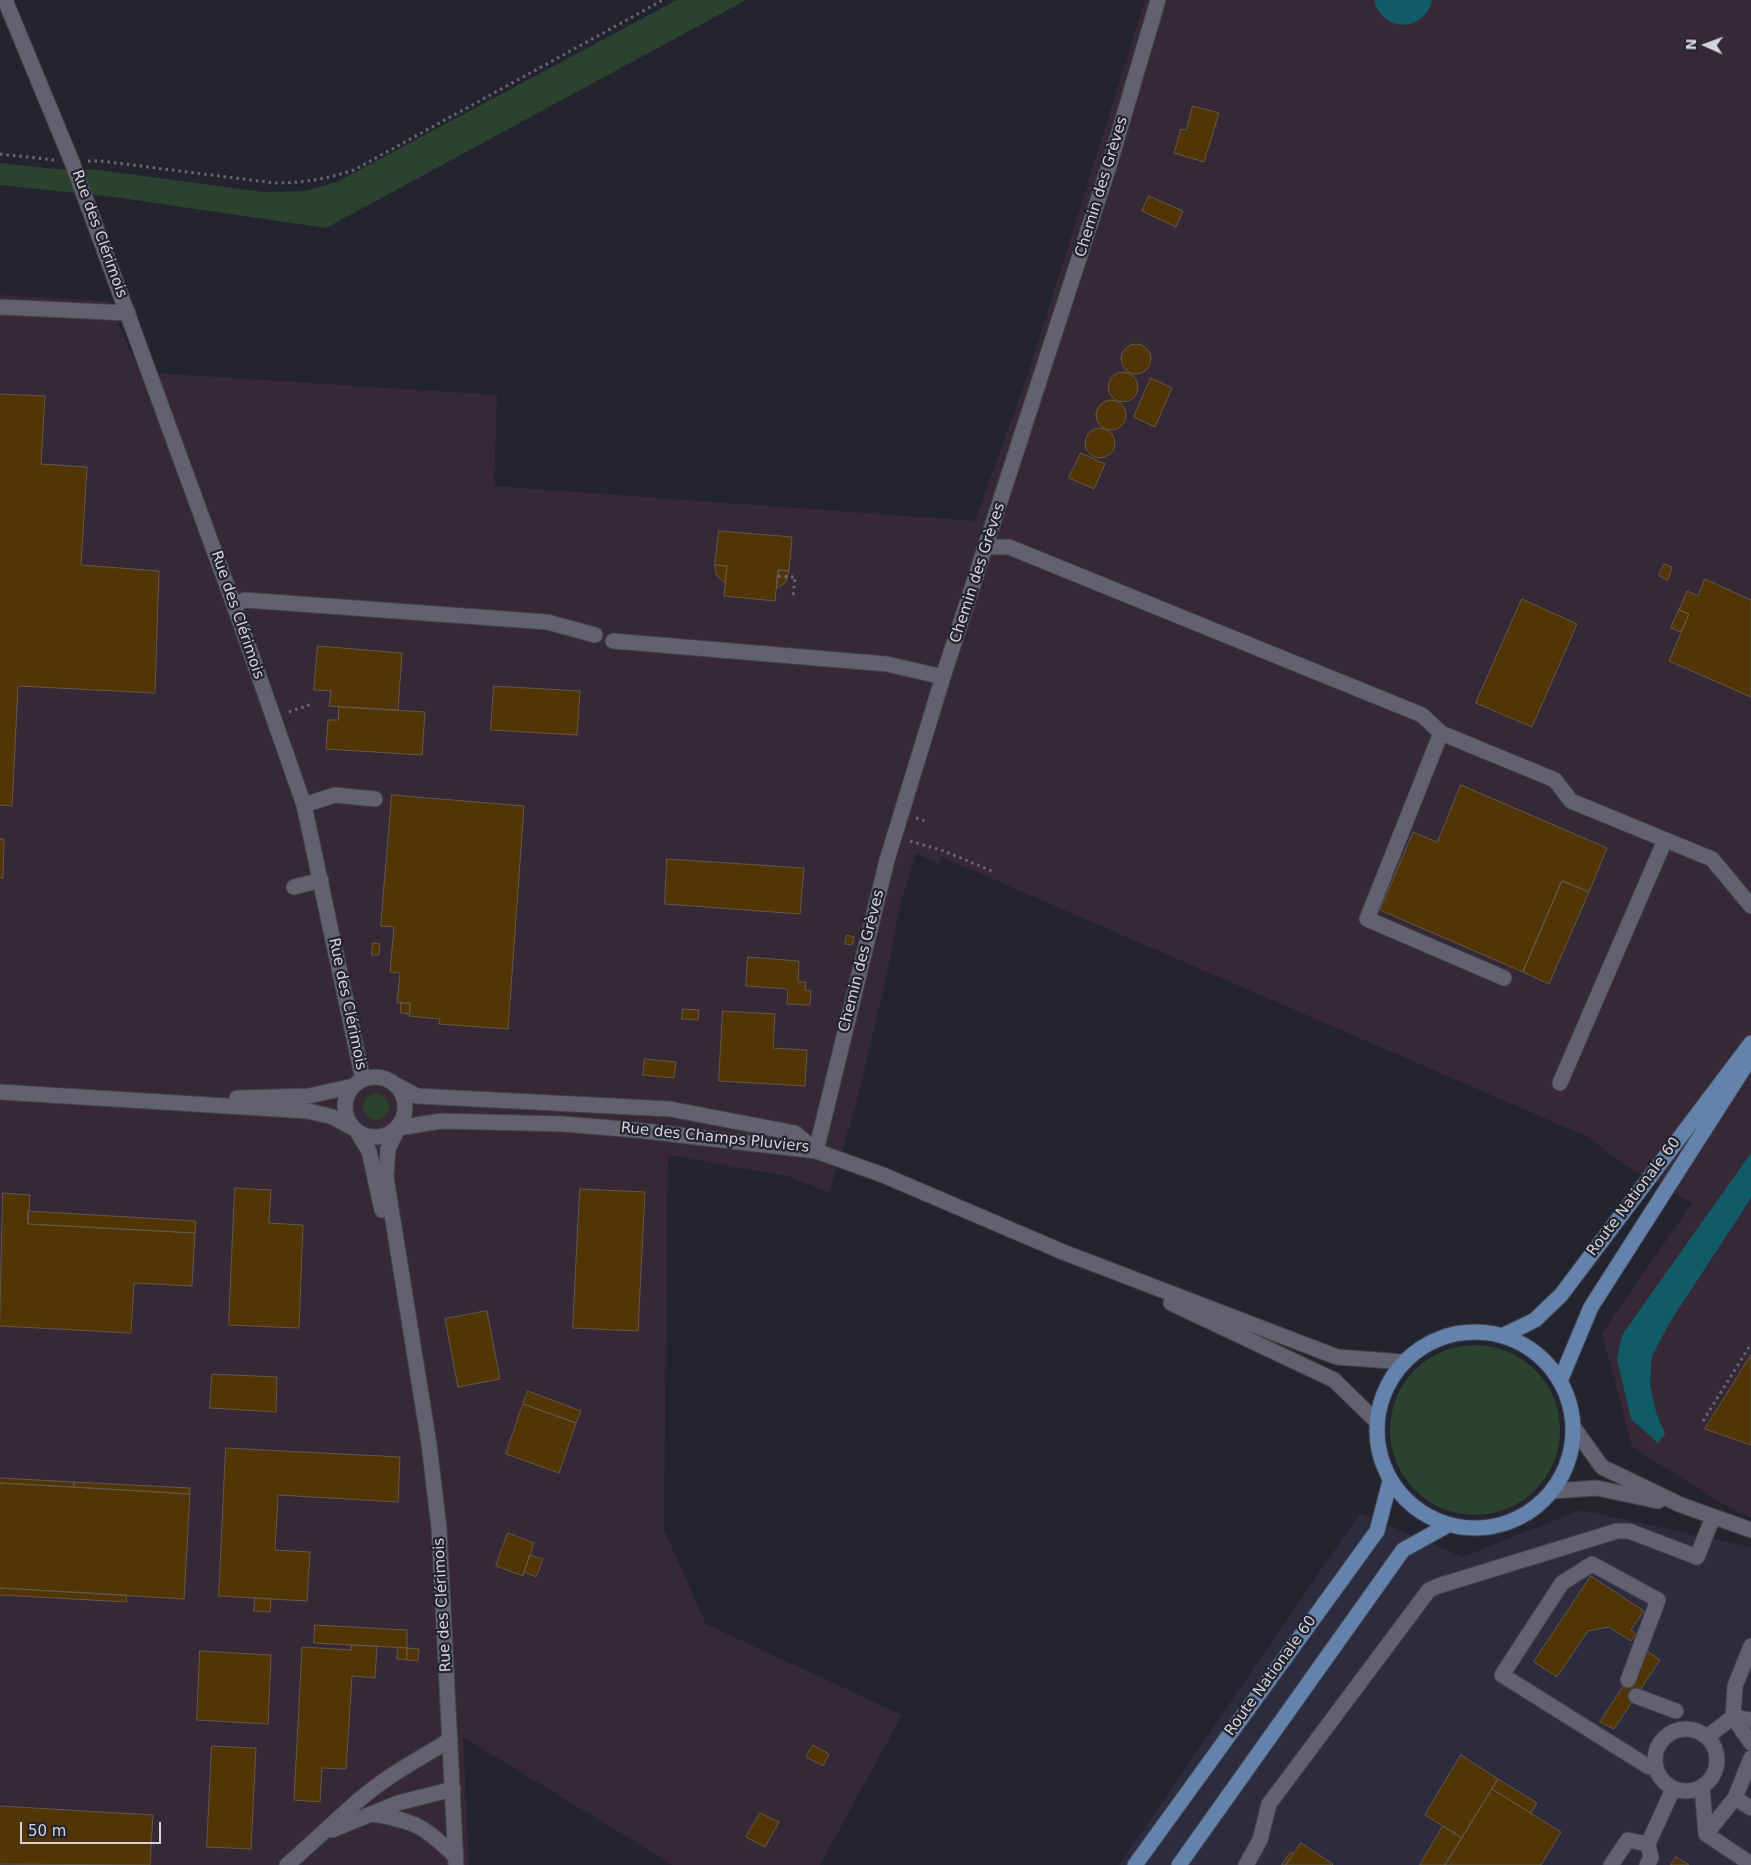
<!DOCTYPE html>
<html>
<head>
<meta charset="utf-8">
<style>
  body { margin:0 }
  #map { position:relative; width:1751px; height:1865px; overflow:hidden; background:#242430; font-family:"DejaVu Sans",sans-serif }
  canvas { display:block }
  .north { position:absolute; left:1681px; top:20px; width:50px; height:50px; -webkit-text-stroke:4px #242430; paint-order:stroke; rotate:272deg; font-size:14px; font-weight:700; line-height:20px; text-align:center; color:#d4d4dc }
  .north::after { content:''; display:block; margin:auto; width:18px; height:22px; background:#d4d4dc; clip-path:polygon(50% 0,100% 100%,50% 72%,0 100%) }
  .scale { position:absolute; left:20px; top:1822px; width:141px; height:22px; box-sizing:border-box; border:2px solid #d4d4dc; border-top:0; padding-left:6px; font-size:15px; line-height:18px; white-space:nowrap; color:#d4d4dc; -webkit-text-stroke:4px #242430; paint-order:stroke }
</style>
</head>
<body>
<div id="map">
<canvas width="1751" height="1865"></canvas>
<div class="north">N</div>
<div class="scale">50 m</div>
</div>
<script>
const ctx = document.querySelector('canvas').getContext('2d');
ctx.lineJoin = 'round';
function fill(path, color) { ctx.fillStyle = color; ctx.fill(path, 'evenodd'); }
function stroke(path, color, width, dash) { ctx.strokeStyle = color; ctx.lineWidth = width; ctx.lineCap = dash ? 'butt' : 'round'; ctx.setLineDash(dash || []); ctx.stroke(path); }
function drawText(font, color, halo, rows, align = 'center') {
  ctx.font = font + ' "DejaVu Sans",sans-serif'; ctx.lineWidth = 4.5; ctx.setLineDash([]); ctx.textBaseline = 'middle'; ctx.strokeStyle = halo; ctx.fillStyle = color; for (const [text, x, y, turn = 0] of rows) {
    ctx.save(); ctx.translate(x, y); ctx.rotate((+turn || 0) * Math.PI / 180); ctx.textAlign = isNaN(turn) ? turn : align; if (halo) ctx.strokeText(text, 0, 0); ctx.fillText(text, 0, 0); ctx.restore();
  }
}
fill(new Path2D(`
  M1581,1510L1751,1547V1865H1119L1360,1513L1462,1557Z`), '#2c2c3e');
fill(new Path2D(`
  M1145,0H1751V1518L1733,1510L1632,1447L1602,1333L1692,1203L1620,1162L1590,1138L942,857L939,865L916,853L899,910L889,966L857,1101L829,1193L788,1176L668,1155L664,1530L706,1624L902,1715L820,1865H673L463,1737L469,1865H0V295L109,301L139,372L497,395L494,486L975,521L1028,374Z`), '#362834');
fill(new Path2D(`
  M677,0H746L326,228L114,197L0,185V163L54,169L98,170L263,192L307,191L339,181Z
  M363 1107a13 13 0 1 1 26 0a13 13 0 1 1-26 0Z
  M1390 1430a85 85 0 1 1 170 0a85 85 0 1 1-170 0Z`), '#2b432e');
fill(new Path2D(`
  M1374,0H1432C1425,33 1382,33 1374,0Z
  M1751,1153V1198L1670,1322L1652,1356L1650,1384L1656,1412L1665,1434L1658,1443L1631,1419L1617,1359L1622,1335Z`), '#115b68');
const building = new Path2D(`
  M1193,106L1219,113L1204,162L1174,153L1181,129L1186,130Z
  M1149,196L1183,211L1176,227L1142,211Z
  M1121 359a15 15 0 1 1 30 0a15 15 0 1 1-30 0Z
  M1108 387a15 15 0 1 1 30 0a15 15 0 1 1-30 0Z
  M1151,378L1172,388L1155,427L1134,417Z
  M0,394L45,396L41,464L87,467L81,565L159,571L155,693L18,686L12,806L0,805Z
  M1096 415a15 15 0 1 1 30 0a15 15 0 1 1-30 0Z
  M1085 443a15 15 0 1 1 30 0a15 15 0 1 1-30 0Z
  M1081,453L1105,464L1094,489L1069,478Z
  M719,531L792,537L789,571L778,570L775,601L724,596L727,566L715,565Z
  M1664,564L1672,567L1668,580L1659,576Z
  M715,565L727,566L725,583L717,576Z
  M778,570L789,571L786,582L777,588Z
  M1705,579L1751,600V697L1669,661L1689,614L1679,610L1687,591L1698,596Z
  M1522,599L1577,624L1532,727L1476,703Z
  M1679,610L1689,614L1681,632L1671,628Z
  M318,646L402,653L398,710L329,706L331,691L314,690Z
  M494,686L580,691L577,735L491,730Z
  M339,707L425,712L422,755L326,749L328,720H338Z
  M1461,785L1607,848L1589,892L1562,881L1523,972L1380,910L1413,832L1437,842Z
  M392,795L524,806L508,1029L439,1024L440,1019L409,1016L410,1003H397L400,973L390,972L394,927L381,926Z
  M0,839H4L3,878H0Z
  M667,859L804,868L800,914L665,904Z
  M1562,881L1589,892L1549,984L1523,972Z
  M847,935L854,937L852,945L845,944Z
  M373,943L380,944L379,955H372Z
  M748,957L799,961L798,982H806L805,990L811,991L810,1005L787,1004L788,989L746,986Z
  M401,1003H410V1014L401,1013Z
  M683,1009L699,1010L698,1020L682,1019Z
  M723,1011L775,1014L773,1048L807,1050L805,1086L719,1081Z
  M645,1059L676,1062L674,1078L643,1075Z
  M235,1188L271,1190L269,1223L303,1225L299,1328L229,1325Z
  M580,1189L645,1192L638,1331L573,1328Z
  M3,1193L30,1195L28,1224L195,1233L192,1286L134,1283L131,1333L0,1326Z
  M28,1211L196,1221L195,1233L28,1224Z
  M487,1311L500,1379L458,1387L445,1319Z
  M1751,1355V1445L1705,1429Z
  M212,1374L277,1377L276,1412L210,1408Z
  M528,1391L581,1411L576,1423L523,1404Z
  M523,1404L576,1423L559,1473L506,1454Z
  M226,1448L400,1457L398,1502L278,1495L275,1550L310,1552L307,1601L219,1596Z
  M0,1478L74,1482V1487L0,1483Z
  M74,1482L190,1488V1494L74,1487Z
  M0,1483L190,1494L184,1599L0,1588Z
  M508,1533L534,1543L523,1576L496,1566Z
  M530,1555L543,1559L536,1577L524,1572Z
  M1591,1576L1644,1611L1631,1630L1636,1634L1631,1641L1609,1627L1588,1631L1557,1677L1534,1662Z
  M0,1588L126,1595L127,1602L0,1595Z
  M255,1598L271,1599L270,1612L254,1611Z
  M315,1625L407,1630V1648L314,1643Z
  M352,1645L377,1646L375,1678L352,1676L346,1769L322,1768L320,1802L294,1800L302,1647L351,1650Z
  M398,1647L407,1648V1660L397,1659Z
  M407,1648L419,1649L418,1661L407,1660Z
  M200,1651L271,1655L268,1724L197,1720Z
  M1647,1651L1660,1660L1614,1729L1600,1722Z
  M813,1745L829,1754L823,1766L806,1757Z
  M212,1746L256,1748L251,1849L207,1847Z
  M1461,1755L1498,1779L1462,1838L1425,1815Z
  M1498,1779L1537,1803L1531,1813L1492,1789Z
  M1492,1789L1561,1832L1541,1865H1445Z
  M0,1806L153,1815L150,1865L0,1864Z
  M760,1813L779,1822L765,1847L746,1837Z
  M1443,1826L1462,1838L1445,1865H1420Z
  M1301,1843L1333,1864L1332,1865H1286Z
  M1291,1852L1294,1853L1286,1865H1282Z
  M1676,1857L1689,1865H1671Z`);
fill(building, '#513505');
stroke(building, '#61584c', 1);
const minor = new Path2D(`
  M5,0L72,162L234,605L304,805L363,1080
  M0,307L128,313
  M987,547H1009L1422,715L1441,733L1555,780L1571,801L1712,859L1751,906
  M234,605L245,600L547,622L595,635
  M613,641L887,664L943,677
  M1441,733L1367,919L1504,978
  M304,805L335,795L375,799
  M294,887L321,880
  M345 1107a30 30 0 1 1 60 0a30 30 0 1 1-60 0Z
  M1560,1083L1665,840
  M396,1085L417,1096L670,1109L795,1133L816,1151
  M0,1092L308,1111L333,1117L353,1128
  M237,1098L309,1096L354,1086
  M358,1133L369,1151L382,1210
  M816,1151L887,860L943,677L1109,166L1158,0
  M1171,1303L1334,1380L1377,1422
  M1574,1428L1602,1467L1681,1505L1751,1530
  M1553,1491L1597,1488L1658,1501
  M1628,1680L1658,1600L1592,1564L1562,1583L1502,1675L1649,1767L1656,1766
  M1636,1696L1676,1711
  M1751,1720L1733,1717L1751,1743
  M1655 1760a31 31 0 1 1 62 0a31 31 0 1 1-62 0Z
  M1707,1737L1733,1717L1735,1686L1751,1646
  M1751,1758L1735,1798L1751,1808
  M1702,1787L1706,1834L1751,1864
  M373,1814C415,1821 424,1826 455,1856
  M332,1830L398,1803L453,1789
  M1706,1834L1735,1798
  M287,1865C311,1844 334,1822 358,1801C386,1776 419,1759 450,1740
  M456,1865L439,1528L429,1444L386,1177L388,1149L398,1128L441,1121L563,1124L636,1130L816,1151L883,1175L1063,1252L1337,1357L1404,1362
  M1246,1865L1260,1840L1269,1804L1429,1590L1438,1586L1617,1531H1629L1697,1557L1713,1517
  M1611,1865L1628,1840L1648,1844
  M1647,1865L1651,1858L1648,1844L1673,1789`);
const major = new Path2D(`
  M1377 1430a98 98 0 1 1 196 0a98 98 0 1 1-196 0Z
  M1502,1336L1535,1320L1561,1295L1751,1043
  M1560,1381L1591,1307L1751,1057
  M1135,1865L1377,1531L1390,1481
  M1179,1865L1403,1550L1448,1525`);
stroke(minor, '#41414b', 17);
stroke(major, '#41414b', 17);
stroke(new Path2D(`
  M0,154L55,160
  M88,161H101L274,183C302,183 327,179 354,170L663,0
  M778,576L795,577L793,598
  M289,712L312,704
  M916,818L925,821
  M910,841L944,851L992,871
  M1703,1421L1751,1344`), '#686873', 3, [2.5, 4]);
stroke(minor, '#616170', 15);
stroke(major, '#6382ac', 15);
drawText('15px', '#d4d4dc', '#242430', [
  ["Chemin des Grèves",1102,187,-73],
  ["Rue des Clérimois",99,234,70],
  ["Chemin des Grèves",978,573,-72],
  ["Rue des Clérimois",237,615,71],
  ["Chemin des Grèves",862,961,-76],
  ["Rue des Clérimois",347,1004,78],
  ["Rue des Champs Pluviers",715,1138,6],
  ["Route Nationale 60",1634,1197,-53],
  ["Rue des Clérimois",443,1605,-93],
  ["Route Nationale 60",1271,1676,-54]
]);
</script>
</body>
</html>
